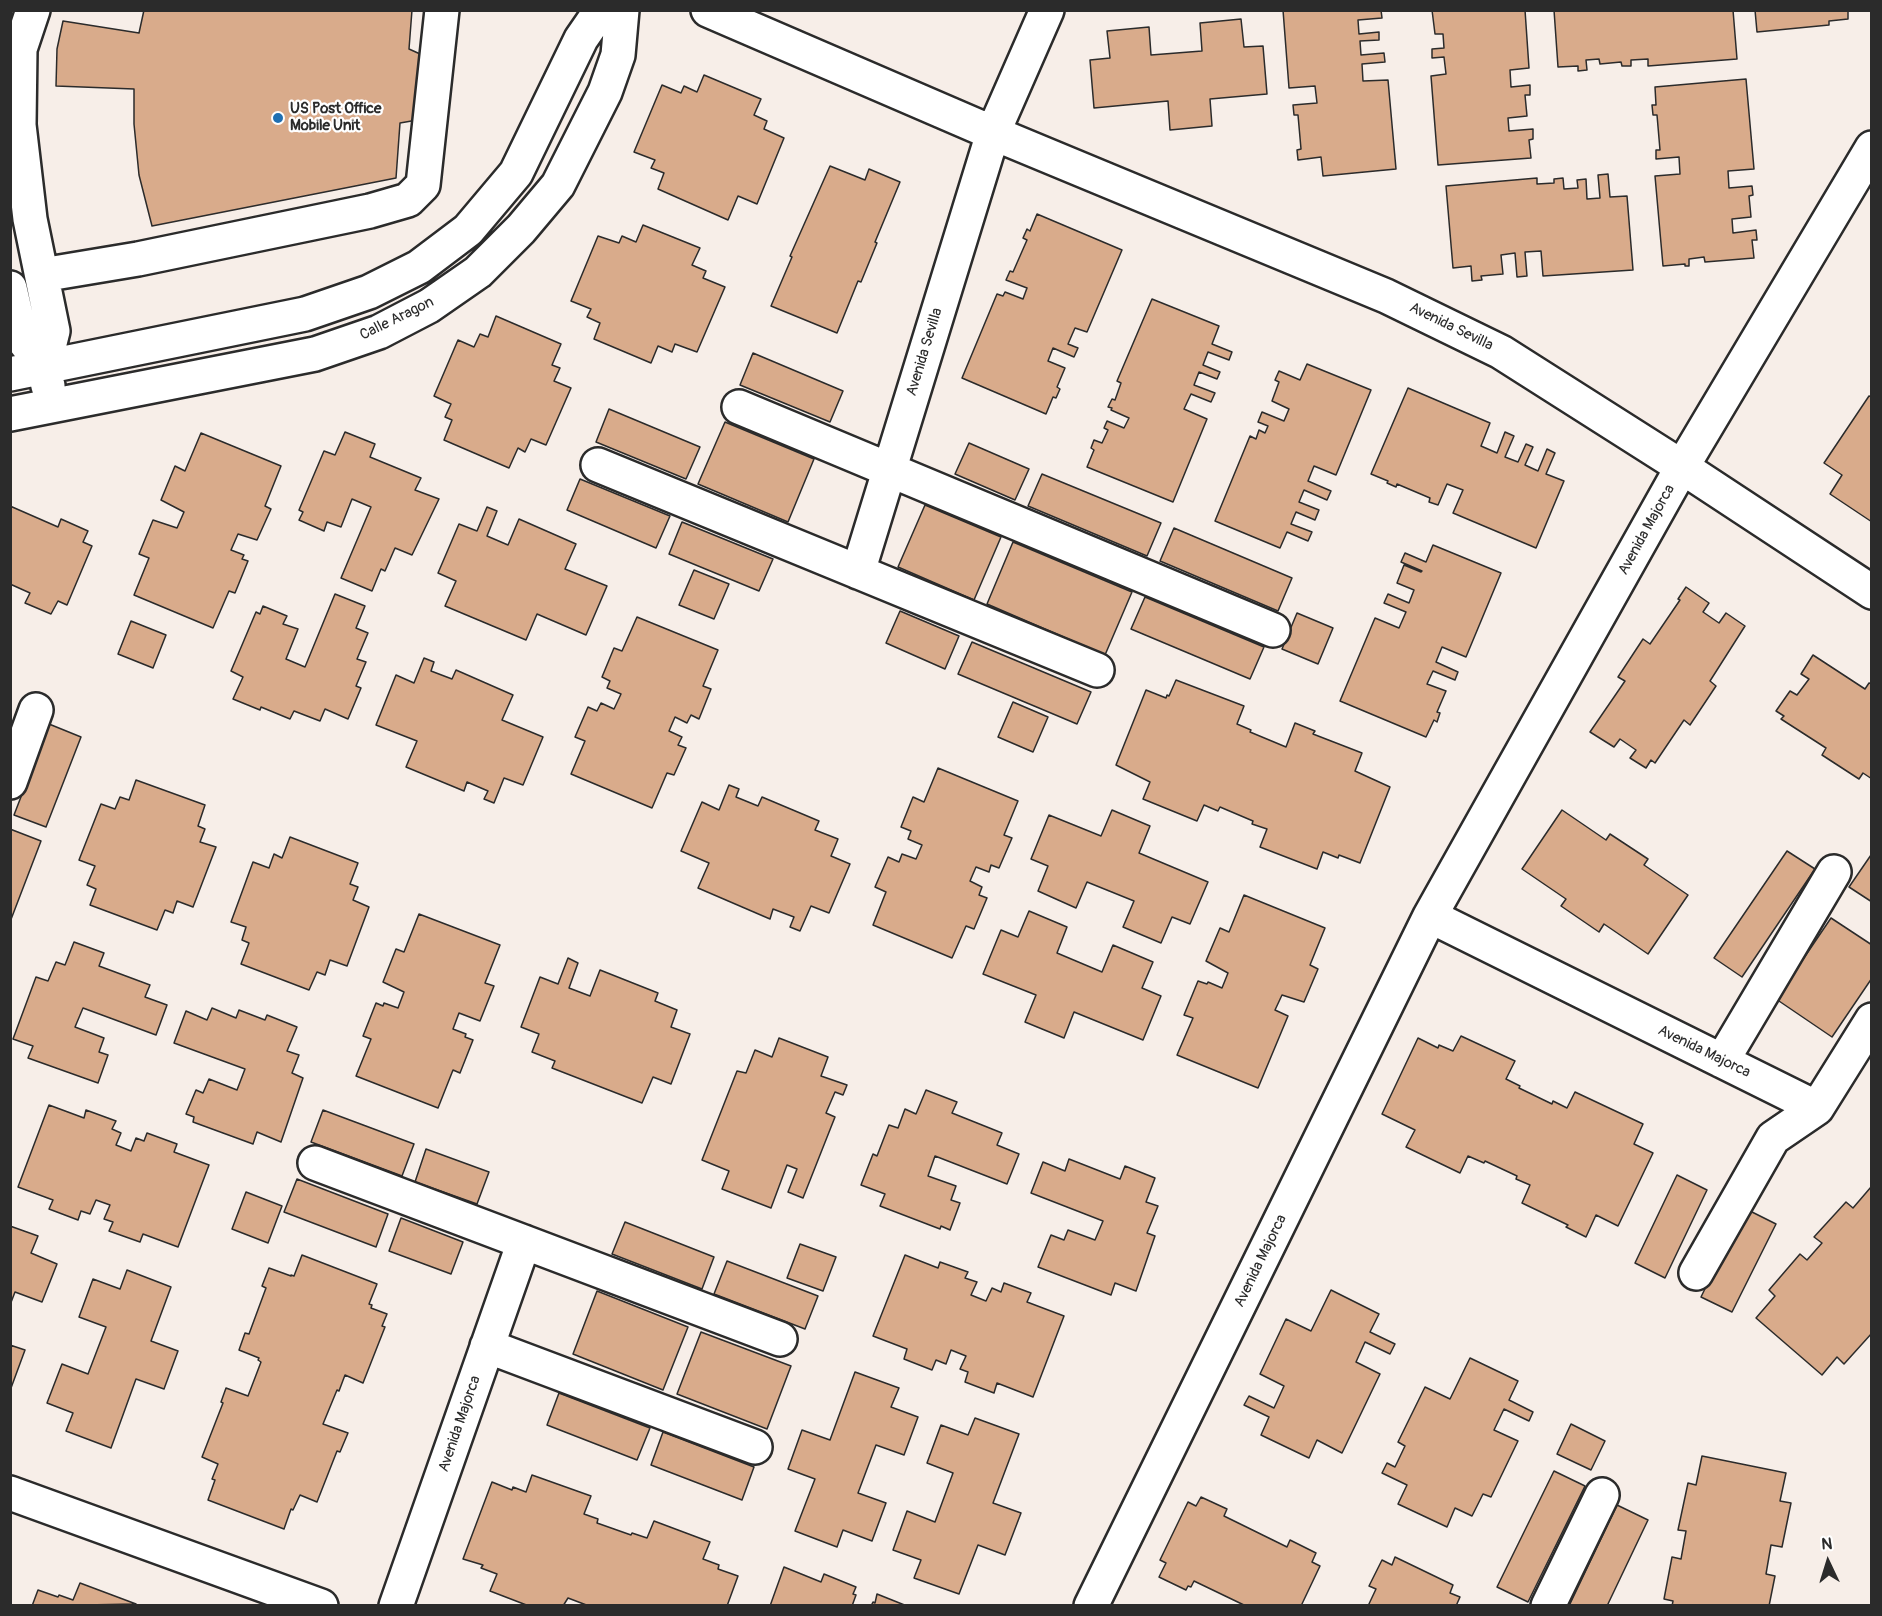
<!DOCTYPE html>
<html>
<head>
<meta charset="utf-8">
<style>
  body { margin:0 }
  #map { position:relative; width:1882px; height:1616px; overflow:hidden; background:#f7eee8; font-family:Pangolin,sans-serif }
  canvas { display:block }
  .frame { position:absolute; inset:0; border:12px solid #2b2b2b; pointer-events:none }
  .north { position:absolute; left:1798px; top:1532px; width:60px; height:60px; -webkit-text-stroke:4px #fff; paint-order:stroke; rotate:356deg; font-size:16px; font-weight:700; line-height:24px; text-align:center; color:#2b2b2b }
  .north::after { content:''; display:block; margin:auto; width:21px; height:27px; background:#2b2b2b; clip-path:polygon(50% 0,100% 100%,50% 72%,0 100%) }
</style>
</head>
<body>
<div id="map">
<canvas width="1882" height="1616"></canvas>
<div class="frame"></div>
<div class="north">N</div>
</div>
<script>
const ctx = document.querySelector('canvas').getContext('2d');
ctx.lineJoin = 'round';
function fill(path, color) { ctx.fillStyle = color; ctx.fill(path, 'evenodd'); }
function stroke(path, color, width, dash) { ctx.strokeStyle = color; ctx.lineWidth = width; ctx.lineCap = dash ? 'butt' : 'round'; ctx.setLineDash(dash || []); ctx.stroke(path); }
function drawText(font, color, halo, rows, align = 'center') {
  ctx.font = font + ' Pangolin,sans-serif'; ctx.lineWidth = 4.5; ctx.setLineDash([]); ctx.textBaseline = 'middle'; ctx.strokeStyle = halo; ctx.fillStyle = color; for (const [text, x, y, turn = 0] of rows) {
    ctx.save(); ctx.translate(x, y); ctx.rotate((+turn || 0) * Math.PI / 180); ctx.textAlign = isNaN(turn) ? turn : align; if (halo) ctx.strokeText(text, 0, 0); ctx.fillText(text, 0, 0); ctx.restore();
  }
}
const building = new Path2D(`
  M144,10H412L409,49L429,58L423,119L400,123L396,178L152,226L139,175L134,124V89L56,86L57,49L63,21L139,33Z
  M1283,10H1381L1382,18L1358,20L1359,34L1379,32V40L1360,41L1361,55L1384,53L1385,62L1362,64L1363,81L1388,80L1396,169L1323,176L1321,157L1298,160L1297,150L1301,149L1298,115H1294L1293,105L1317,103L1315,86L1289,88Z
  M1432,10H1525L1529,68L1510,70L1511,87L1530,85V95H1525L1527,116L1508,118L1509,131L1533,129V139L1529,140L1531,158L1438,165L1431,76L1446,74L1444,57L1432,58V49L1444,48L1443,34H1435Z
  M1554,10H1733L1737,59L1648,66V59L1631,60V66H1622L1621,62L1600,64L1599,59L1586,60L1587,70L1578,71V66L1558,67Z
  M1755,10H1848V19L1829,21V25L1757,32Z
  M1241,19L1244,47L1263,46L1267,94L1210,99L1212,126L1170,130L1168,101L1094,108L1090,60L1110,58L1107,31L1149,27L1151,55L1202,51L1200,23Z
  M704,75L761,99L754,115L767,121L764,129L784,138L757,204L738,196L728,220L658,189L664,173L651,168L655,160L634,152L662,85L681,93L684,86L697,92Z
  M1746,79L1754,169L1728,171L1729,188L1752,186L1753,195L1749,196L1751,217L1732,219L1733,233L1756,230L1757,240H1752L1754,258L1705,262L1704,257L1689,259V266H1685V264L1663,266L1655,176L1680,174L1679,157L1656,159V150H1660L1657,115H1653L1652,105H1656L1655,87Z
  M830,166L865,180L869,169L900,182L875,242L877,243L861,282L858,281L837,333L771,306L792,257L790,256Z
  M1608,174L1610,197L1627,196L1633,270L1543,276L1541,251L1525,252L1527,276L1517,277L1515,253L1501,255L1503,274L1481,276L1482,280L1472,281L1471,266L1453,268L1446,186L1537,178V184L1554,183V179L1563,178L1564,189L1578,188L1577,180L1586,179L1587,199L1600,198L1598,175Z
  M1037,214L1122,250L1087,332L1075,328L1068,344L1078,348L1074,357L1053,348L1048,361L1065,368L1057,387L1060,389L1056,398L1053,397L1046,414L962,378L997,294L1003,296L1005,292L1023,299L1027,288L1006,280L1010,271L1013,272L1027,240L1023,238L1027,229L1030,231Z
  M643,225L700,248L692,265L706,271L703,278L725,287L697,352L675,344L672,352L658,346L651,363L594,339L600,323L587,317L591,309L571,301L598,236L619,243L622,236L636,242Z
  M1152,299L1219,326L1212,344L1232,352L1229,360L1208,352L1203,365L1220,372L1217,379L1199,372L1194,385L1215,393L1211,402L1191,394L1184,409L1207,419L1173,502L1087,467L1094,450L1091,448L1094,440L1102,443L1108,430L1104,428L1107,421L1124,428L1129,418L1111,410L1112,408L1108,407L1112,399L1115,400L1121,383L1117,381Z
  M496,316L561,344L552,365L560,368L554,381L571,388L546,445L531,439L525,452L518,448L509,468L444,440L452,420L445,417L451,404L434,396L458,340L474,347L480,334L488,337Z
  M753,353L843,391L830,422L740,385Z
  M1307,364L1371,390L1336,475L1314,466L1308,481L1331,491L1327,500L1304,490L1299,502L1319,510L1315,520L1296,512L1291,524L1312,532L1308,541L1287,532L1280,548L1215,521L1250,436L1256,439L1259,430L1265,433L1268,426L1258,422L1262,412L1284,421L1289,409L1272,401L1279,382L1275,380L1279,371L1300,380Z
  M1408,388L1490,423L1481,446L1497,453L1505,432L1514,436L1505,457L1518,462L1526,444L1533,447L1525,465L1538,471L1547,449L1555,453L1546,474L1564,481L1536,548L1453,513L1463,490L1447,484L1438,505L1429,502L1430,498L1397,484L1396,487L1387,483L1388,481L1371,474Z
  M1869,396L1872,397V522L1830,494L1842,475L1824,463Z
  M609,409L700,447L686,479L596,442Z
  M725,422L814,459L788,522L698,484Z
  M345,432L375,444L370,457L421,478L415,490L439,499L412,555L395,548L385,571L381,569L372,591L341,578L371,507L352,499L341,527L327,522L324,531L299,520L303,512L299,510L324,451L335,455Z
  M201,433L281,466L265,506L271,509L257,540L238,534L231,550L244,555L242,559L248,561L235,593L229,591L213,628L134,595L149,558L139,554L153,520L177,528L184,512L161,500L175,466L185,471Z
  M969,443L1029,469L1015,500L955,474Z
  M1042,474L1161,523L1147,556L1028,506Z
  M580,479L670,516L656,548L567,510Z
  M925,505L1001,537L974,600L898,567Z
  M10,506L58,527L61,519L88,531L83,542L92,546L67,605L58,601L51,614L25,603L30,593L10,584Z
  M487,507L497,511L487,536L508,545L519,519L576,544L565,569L607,586L586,635L537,614L526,640L445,606L456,581L438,573L459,524L477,531Z
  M682,522L773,559L759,591L669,554Z
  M1174,528L1292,578L1278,611L1160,561Z
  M1013,542L1132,592L1105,655L987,604Z
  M1433,545L1501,573L1466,657L1442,647L1436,662L1458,672L1455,680L1433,671L1427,684L1446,691L1437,712L1440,713L1437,722L1434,720L1426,737L1340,701L1375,618L1399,628L1406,612L1384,603L1388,594L1409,603L1414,590L1397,583L1404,565L1421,572L1422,571L1401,562L1405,553L1426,562Z
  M694,570L729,584L714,619L679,605Z
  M1686,587L1709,603L1703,612L1719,623L1726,613L1745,626L1710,681L1716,686L1690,725L1684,720L1655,763L1651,760L1646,768L1630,758L1636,750L1620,739L1614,747L1590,732L1625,681L1618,677L1643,639L1650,644L1680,600L1678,599Z
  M335,594L365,606L356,628L368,633L357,659L366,662L356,686L361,688L348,719L325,709L320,721L294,711L290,719L261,707L260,710L233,699L243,677L231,671L256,612L260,614L263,606L287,616L283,624L298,629L286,659L305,667Z
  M1145,597L1264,647L1250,679L1131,629Z
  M900,611L959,636L945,669L886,643Z
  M1297,613L1333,628L1318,664L1282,649Z
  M637,617L718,650L703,686L711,689L699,719L691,715L687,723L675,717L669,731L682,737L678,745L686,748L674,775L667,773L652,808L571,774L585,741L575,737L588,707L597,711L601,703L614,709L621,694L607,688L610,681L602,677L614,648L622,651Z
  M131,621L166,635L153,668L118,654Z
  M972,642L1091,692L1077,724L958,674Z
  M1813,655L1865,689L1869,683L1872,684V779L1863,773L1859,779L1822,755L1826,748L1781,719L1784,716L1776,711L1790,691L1797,695L1809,679L1801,674Z
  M424,658L434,662L431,671L452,679L456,670L513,695L502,720L543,737L523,785L504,778L494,803L484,799L488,791L467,782L464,791L406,767L417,741L376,725L396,675L414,683Z
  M1176,680L1244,706L1237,724L1251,730L1250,732L1286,747L1295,723L1315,731L1313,734L1362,753L1355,771L1390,787L1360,863L1339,855L1338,858L1323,852L1317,869L1260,847L1267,829L1252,824L1253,821L1220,807L1218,811L1204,805L1197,821L1143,799L1150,782L1116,765L1146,690L1166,698L1167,695L1169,696Z
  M1013,702L1048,717L1033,752L998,737Z
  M49,724L81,737L46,827L14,815Z
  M938,768L1018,801L1004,835L1012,838L999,868L991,865L989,872L976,867L970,881L982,887L979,895L987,898L974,929L966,926L952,958L873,925L886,892L875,887L888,857L899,862L902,854L916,859L922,845L908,839L911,831L901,827L913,797L924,802Z
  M136,780L205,805L198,826L205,829L200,842L216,847L193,907L177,901L173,913L165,910L157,930L90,905L96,889L87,885L95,866L79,860L101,804L115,809L120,797L129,800Z
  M729,785L739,789L736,797L758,806L762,797L819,821L815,830L838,839L831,856L850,864L829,913L811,906L800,931L790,927L794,917L773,909L770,919L698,888L709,863L681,851L702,802L719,810Z
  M1112,810L1150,826L1139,853L1208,882L1190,924L1172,917L1161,943L1123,927L1134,901L1087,882L1076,908L1038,891L1048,866L1031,859L1049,815L1101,836Z
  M1562,810L1606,840L1610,834L1648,859L1644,865L1688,895L1648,954L1604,924L1599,932L1561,906L1566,899L1522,869Z
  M10,829L41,841L10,922Z
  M290,837L358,863L350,884L358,887L353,900L369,907L347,966L330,960L325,975L317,972L309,990L241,964L249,943L242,940L246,927L231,922L253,862L269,868L274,854L282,858Z
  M1787,851L1815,869L1742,977L1714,958Z
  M1871,855L1872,856V902L1849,887Z
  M1244,895L1325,928L1310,965L1318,969L1304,1002L1282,995L1275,1010L1288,1016L1258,1088L1177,1055L1193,1018L1184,1015L1198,981L1207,984L1208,982L1222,988L1228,973L1206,961L1220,928L1229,932Z
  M1029,911L1067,927L1057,953L1102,972L1113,945L1153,962L1142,988L1161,996L1143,1040L1074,1012L1064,1038L1025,1022L1036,995L983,974L1001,930L1018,937Z
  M419,914L500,945L485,983L494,986L480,1021L459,1013L453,1029L466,1034L465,1037L473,1040L460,1073L453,1070L438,1108L356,1076L371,1039L363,1036L376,1003L383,1006L384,1003L398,1008L404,992L383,982L396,949L404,952Z
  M1831,918L1872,945V978L1832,1037L1776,999Z
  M74,942L104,953L99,966L150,985L145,997L167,1005L156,1035L83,1008L75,1027L104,1038L99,1052L108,1055L98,1083L28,1058L33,1046L13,1039L36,977L48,981L56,962L65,965Z
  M568,958L578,963L569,988L590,996L600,970L658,993L655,1001L677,1010L671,1027L690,1034L671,1084L653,1077L642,1103L552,1068L555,1061L532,1052L539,1034L521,1027L540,977L558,984Z
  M212,1008L236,1018L239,1010L265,1020L267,1015L297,1027L287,1051L299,1055L292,1073L303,1078L281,1142L257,1132L253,1144L193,1122L194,1117L186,1114L196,1090L203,1093L209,1079L237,1090L245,1069L174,1043L186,1011L207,1020Z
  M1461,1036L1515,1061L1506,1079L1520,1086L1519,1088L1552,1104L1553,1101L1567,1108L1575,1092L1643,1124L1634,1144L1653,1153L1618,1226L1596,1215L1586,1237L1566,1227L1568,1225L1522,1203L1530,1185L1516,1179L1517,1176L1485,1161L1484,1163L1468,1156L1460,1173L1406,1147L1415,1130L1382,1114L1418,1038L1438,1048L1439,1045L1453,1051Z
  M779,1038L828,1057L821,1076L847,1085L843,1095L835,1092L826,1113L835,1117L803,1198L788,1192L797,1169L787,1165L771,1208L722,1189L729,1171L702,1160L737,1071L746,1073L755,1050L772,1057Z
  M926,1090L957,1102L952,1113L1002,1133L997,1145L1019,1154L1007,1184L935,1156L928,1176L956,1186L951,1200L960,1203L950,1230L941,1226L940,1229L880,1206L885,1194L861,1185L873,1154L877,1156L889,1125L898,1128L905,1109L916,1114Z
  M49,1105L84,1118L86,1110L116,1121L112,1129L121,1133L116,1145L131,1151L136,1138L144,1141L147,1133L177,1144L174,1152L209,1165L178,1247L143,1234L140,1242L109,1231L113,1222L104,1219L110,1205L96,1200L90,1214L81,1211L78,1220L49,1209L53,1200L18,1187Z
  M323,1110L414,1144L402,1176L311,1142Z
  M426,1149L489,1172L477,1204L415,1182Z
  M1069,1159L1120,1179L1125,1166L1155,1178L1146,1202L1158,1206L1147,1233L1155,1236L1136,1291L1115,1283L1111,1295L1038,1267L1051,1235L1064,1240L1068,1230L1095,1240L1103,1221L1031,1193L1043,1162L1065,1171Z
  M1677,1175L1707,1190L1665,1278L1635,1263Z
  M297,1179L388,1214L376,1247L284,1212Z
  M1871,1187L1872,1333L1844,1364L1837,1357L1822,1375L1756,1318L1775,1296L1769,1290L1800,1254L1807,1260L1822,1243L1814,1237L1846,1202L1853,1208Z
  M246,1192L282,1206L268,1243L232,1229Z
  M1744,1208L1776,1224L1732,1312L1701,1297Z
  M401,1218L463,1242L451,1274L389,1251Z
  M625,1222L714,1257L702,1289L612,1254Z
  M10,1226L38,1236L31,1253L57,1264L42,1302L15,1292L10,1305Z
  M800,1244L836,1257L823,1291L787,1278Z
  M302,1255L377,1284L369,1304L372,1305L371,1308L387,1314L382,1326L385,1327L363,1383L345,1375L339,1391L337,1390L323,1424L348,1433L340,1452L337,1451L317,1502L300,1495L293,1510L291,1509L284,1529L208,1500L215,1480L212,1479L218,1464L202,1457L223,1403L221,1402L226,1388L248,1396L261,1362L258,1360L259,1358L239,1350L245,1333L249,1334L266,1288L262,1286L269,1268L291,1276V1275L294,1276Z
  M905,1255L938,1268L940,1262L968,1272L965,1278L977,1282L971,1295L986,1301L992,1288L1001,1292L1004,1283L1031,1293L1027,1302L1064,1316L1033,1397L997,1383L994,1393L965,1382L968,1372L960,1369L966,1356L951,1350L946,1364L936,1360L932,1370L904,1359L907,1349L873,1336Z
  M727,1261L818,1296L805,1329L714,1294Z
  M127,1270L171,1287L151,1341L178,1351L164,1389L136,1379L111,1448L66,1431L73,1413L47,1403L62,1364L88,1374L106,1327L79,1317L93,1279L120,1289Z
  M1331,1290L1379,1314L1370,1332L1395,1344L1390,1354L1365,1342L1356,1362L1380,1374L1342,1453L1317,1440L1309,1458L1261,1435L1269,1417L1244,1405L1249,1396L1274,1408L1284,1386L1260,1374L1286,1319L1311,1331Z
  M597,1291L688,1327L663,1390L573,1354Z
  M701,1332L791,1366L767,1429L677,1394Z
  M10,1345L25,1350L11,1388H10Z
  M1470,1358L1518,1381L1509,1400L1533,1412L1529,1421L1504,1409L1494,1430L1518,1441L1491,1497L1483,1494L1472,1516L1455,1508L1447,1527L1398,1504L1407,1485L1382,1473L1387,1463L1395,1467L1405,1446L1398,1442L1425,1387L1450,1399Z
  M855,1372L899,1388L891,1407L918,1417L904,1455L876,1445L858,1493L886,1503L872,1541L843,1530L837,1547L795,1531L815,1479L788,1469L802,1430L830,1440Z
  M559,1393L650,1428L637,1460L547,1425Z
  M975,1418L1019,1434L993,1503L1021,1513L1005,1555L978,1545L959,1594L914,1578L921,1560L893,1550L907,1511L935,1522L953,1473L927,1463L941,1425L968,1435Z
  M1571,1424L1605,1441L1591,1470L1557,1454Z
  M663,1432L754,1467L742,1500L651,1465Z
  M1702,1456L1786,1473L1780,1501L1791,1503L1782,1547L1771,1545L1766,1574L1775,1576L1769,1606H1672L1673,1601L1664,1599L1672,1557L1681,1559L1686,1531L1678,1530L1688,1483L1696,1485Z
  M1554,1471L1585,1486L1528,1602L1497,1587Z
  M532,1475L591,1496L584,1514L598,1519L597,1523L631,1535L632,1533L647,1538L654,1521L710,1542L703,1559L719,1565L718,1569L738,1576L727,1606H589L568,1598L563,1606H529L490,1591L497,1574L481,1568L483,1565L463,1559L492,1482L512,1490L513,1487L526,1492Z
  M1201,1497L1227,1509L1224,1516L1287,1547L1290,1540L1316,1553L1312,1562L1320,1566L1301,1606H1246L1194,1581L1191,1587L1188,1586L1186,1590L1159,1577L1166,1563L1160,1560L1188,1502L1196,1506Z
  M1617,1505L1648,1520L1607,1606H1569Z
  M1395,1557L1453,1585L1450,1593L1460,1597L1456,1606H1368L1376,1589L1369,1586L1382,1560L1392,1565Z
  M784,1567L821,1582L824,1574L856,1587L853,1594L856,1595L852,1606H770Z
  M80,1583L136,1604L32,1606L38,1590L58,1597L59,1595L73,1600Z
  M877,1594L907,1606H871L873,1602L875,1603Z`);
fill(building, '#d9ab8b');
stroke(building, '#2b2b2b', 1.5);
const minor = new Path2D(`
  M33,10L20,49L19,125L30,219L53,331L44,367L48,386
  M708,10L993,133L1386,296L1501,352L1682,467L1872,592
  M42,275L138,259L370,211L408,200L423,185L442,10
  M10,288L21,337L44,367
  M10,374L305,314L369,292L419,267L468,230L516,173L581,39L601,10
  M739,407L1273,630
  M10,414L315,354L379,332L429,306L478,272L521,229L558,185L605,92L618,55L622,10
  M598,465L1097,670
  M858,572L993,133L1047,10
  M10,782L36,710
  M1430,916L1817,1108
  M1722,1061L1834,872
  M315,1163L780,1339
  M1696,1273L1773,1138L1817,1108L1872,1020
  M487,1346L755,1447
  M10,1493L321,1606
  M396,1606L524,1242
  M1091,1606L1430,916L1682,467L1872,148
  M1548,1606L1602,1495`);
stroke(minor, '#2b2b2b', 38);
stroke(minor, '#fff', 33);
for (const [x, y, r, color] of [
  [278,118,6,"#1f6fb2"]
]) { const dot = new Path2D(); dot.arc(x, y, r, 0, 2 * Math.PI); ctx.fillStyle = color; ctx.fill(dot); stroke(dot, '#fff', 2); }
drawText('bold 15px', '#2b2b2b', '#fff', [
  ["US Post Office",290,109],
  ["Mobile Unit",290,126]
], 'left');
drawText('15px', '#2b2b2b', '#fff', [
  ["Calle Aragon",397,319,-26],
  ["Avenida Sevilla",1451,327,26],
  ["Avenida Sevilla",925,352,-73],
  ["Avenida Majorca",1647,530,-61],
  ["Avenida Majorca",1704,1052,26],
  ["Avenida Majorca",1261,1261,-64],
  ["Avenida Majorca",460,1424,-71]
]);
</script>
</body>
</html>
